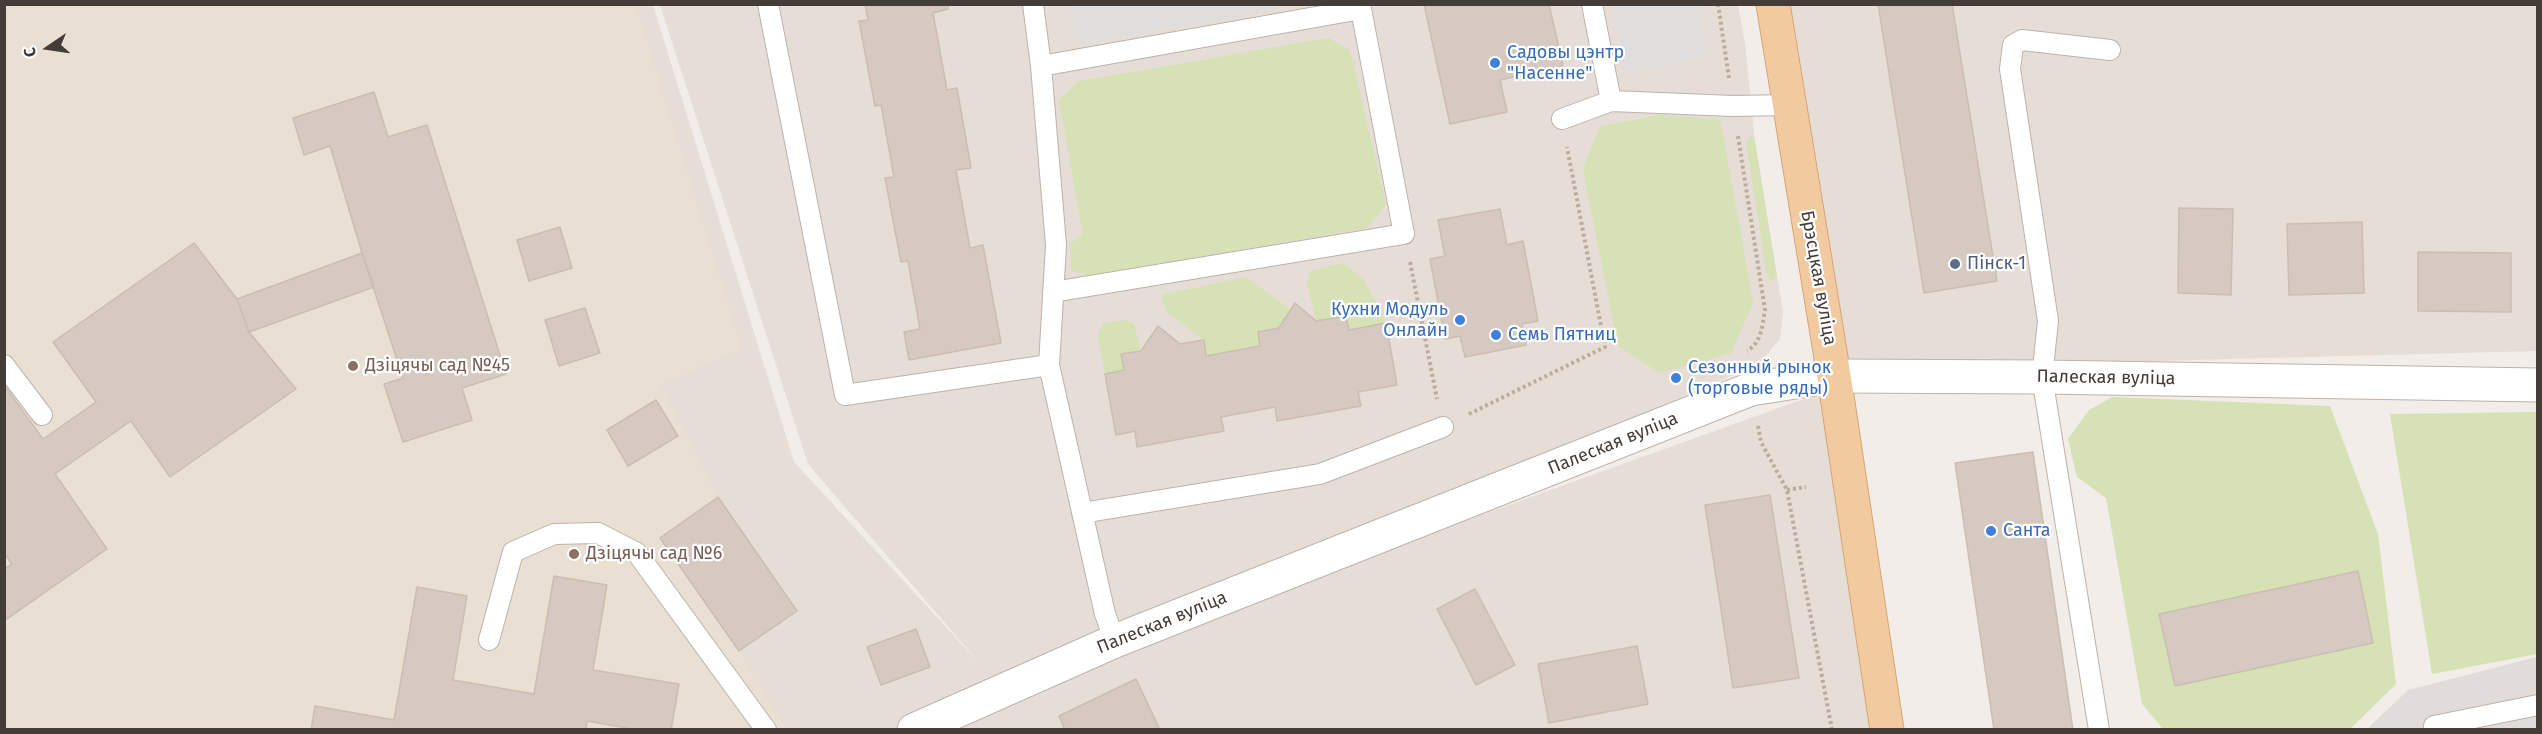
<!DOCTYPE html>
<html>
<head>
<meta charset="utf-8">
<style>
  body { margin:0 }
  #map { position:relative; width:2542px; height:734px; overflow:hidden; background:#f2ede8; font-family:"Fira Sans",sans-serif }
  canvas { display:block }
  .frame { position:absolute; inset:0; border:6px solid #443c37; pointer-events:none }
  .north { position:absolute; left:18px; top:18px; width:60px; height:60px; -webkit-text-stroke:4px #fff; paint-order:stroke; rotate:257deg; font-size:16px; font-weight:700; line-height:24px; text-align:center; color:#443c37 }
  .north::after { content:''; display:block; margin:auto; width:21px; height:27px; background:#443c37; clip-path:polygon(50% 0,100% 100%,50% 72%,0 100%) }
</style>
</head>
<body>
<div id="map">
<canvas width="2542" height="734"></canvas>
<div class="frame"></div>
<div class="north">С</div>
</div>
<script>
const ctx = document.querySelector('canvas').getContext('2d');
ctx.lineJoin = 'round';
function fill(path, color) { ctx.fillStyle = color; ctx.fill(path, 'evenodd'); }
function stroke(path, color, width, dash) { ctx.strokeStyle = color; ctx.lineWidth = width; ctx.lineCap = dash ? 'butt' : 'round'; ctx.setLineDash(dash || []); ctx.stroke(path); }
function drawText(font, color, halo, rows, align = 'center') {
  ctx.font = font + ' "Fira Sans",sans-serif'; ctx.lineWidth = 4.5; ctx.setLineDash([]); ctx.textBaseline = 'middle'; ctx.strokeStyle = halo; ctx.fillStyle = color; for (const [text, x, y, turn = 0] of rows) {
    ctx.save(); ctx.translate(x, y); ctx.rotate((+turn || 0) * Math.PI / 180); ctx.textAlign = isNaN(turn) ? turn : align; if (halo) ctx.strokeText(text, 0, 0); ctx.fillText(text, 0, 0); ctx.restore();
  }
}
fill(new Path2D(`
  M4,5H653L794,462L982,666L808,464L660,5H1738L1745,43L1755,141L1783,312L1780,339L1759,364L1016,682L1826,391L1870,729H5Z
  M1785,5H2537V351L1843,369Z`), '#e5ddd6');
fill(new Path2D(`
  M2537,657V729L2366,730L2408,690Z`), '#e1dcd9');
fill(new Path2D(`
  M4,5H636L742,348L661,385L718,497L797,611L739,651L786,729H5Z`), '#e9dfd3');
fill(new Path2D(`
  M1329,38L1350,51L1386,204L1367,228L1087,276L1071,270L1070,244L1083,234L1059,100L1080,81Z
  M1657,115L1720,119L1753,303L1731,353L1660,373L1618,346L1583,168L1600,127Z
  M1751,136L1755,141L1777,278L1772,281L1767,276L1746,142Z
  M1343,263L1364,280L1386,323L1349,330L1346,316L1316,321L1307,284L1310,271Z
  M1246,277L1291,310L1279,328L1258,332L1260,346L1206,356L1204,340L1166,311L1161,295Z
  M1126,320L1134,324L1141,351L1124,370L1105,374L1098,335L1102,324Z
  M2112,397L2330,406L2378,534L2396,684L2350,729H2163L2142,704L2106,498L2077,477L2068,439L2089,410Z
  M2537,412V654L2432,674L2390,414Z`), '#d6e1b5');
fill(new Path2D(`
  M1276,4L1277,9L1077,44L1070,5Z
  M1613,5H1697L1707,58L1625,73Z`), '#e0dedc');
const building = new Path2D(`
  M865,4H948V9L933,13L947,90L957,88L971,168L956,170L970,248L983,245L1001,343L909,360L904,332L920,329L908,261L901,262L885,178L894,177L881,105L875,106L859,21L868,20Z
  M1424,4H1549L1563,66L1500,80L1507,112L1450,124Z
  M1878,4H1952L1997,281L1924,293Z
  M374,92L388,137L427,125L506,374L462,388L472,420L403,442L384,384L403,378L362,253L330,146L304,155L293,118Z
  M2179,208L2233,209L2231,295L2178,293Z
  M1500,209L1507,245L1523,241L1538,321L1522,324L1526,345L1465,357L1460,336L1445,339L1430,259L1445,256L1438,220Z
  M2362,222L2364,293L2289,295L2287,224Z
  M560,227L572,268L529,281L517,240Z
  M194,243L237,299L249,332L296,389L170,477L131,421L55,474L107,549L7,619L4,615V569L12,564L4,553V385L43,439L96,402L53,342Z
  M2418,252L2511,253V312L2418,311Z
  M362,253L374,287L249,332L237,299Z
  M1295,303L1316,321L1346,316L1349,330L1386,323L1397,385L1358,392L1361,406L1277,421L1275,407L1221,417L1224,431L1137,447L1135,431L1116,435L1105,374L1124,370L1121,354L1141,351L1158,326L1180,344L1204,340L1206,356L1260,346L1258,332L1279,328Z
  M585,308L600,353L559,366L545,320Z
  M656,400L678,436L628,466L607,430Z
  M2033,452L2073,730H1994L1955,463Z
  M1770,495L1799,678L1733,688L1705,505Z
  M718,497L797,611L739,651L660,538Z
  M2358,571L2373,643L2175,686L2159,614Z
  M554,576L607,585L593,670L679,684L671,730H638L587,721L586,730H311L315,706L394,720L417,587L467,596L453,680L534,694Z
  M1475,589L1515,665L1476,685L1437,609Z
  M916,629L930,667L881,685L867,647Z
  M1637,646L1648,704L1549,723L1538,664Z
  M1136,679L1160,730H1065L1059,716Z`);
fill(building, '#d5c9c1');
stroke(building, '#ccbdb3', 1.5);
const service = new Path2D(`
  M768,4L845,395L1049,365
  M1033,4L1041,66
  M1592,4L1611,101
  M1562,119L1611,101L1733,106L1790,105
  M1053,292L1404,234L1361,9L1041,66L1056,245L1049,365L1105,614L1115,641
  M4,365L42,415
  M1082,513L1320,474L1443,427
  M489,640L513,552L554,534L598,533L637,553L766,730
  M2434,726L2538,705
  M2099,730L2042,377L2048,321L2010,69L2013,45L2022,40L2110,50`);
const minor = new Path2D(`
  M1834,376L2042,377L2538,385`);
const tertiary = new Path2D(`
  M914,730L1115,641L1751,389L1834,376`);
const primary = new Path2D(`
  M1773,4L1834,376L1887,730`);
stroke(service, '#bcb3ab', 22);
stroke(minor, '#bcb3ab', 35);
stroke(tertiary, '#bcb3ab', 35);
stroke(primary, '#d5a472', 35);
stroke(new Path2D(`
  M1718,4L1729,78
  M1738,136L1765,310C1762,326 1762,342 1747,351
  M1410,262L1437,399
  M1469,414L1605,347L1567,147
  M1758,426L1761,442L1787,490L1832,730
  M1787,490L1806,487`), '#bcac9e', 4, [3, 3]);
stroke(service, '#fff', 20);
stroke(minor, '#fff', 33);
stroke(tertiary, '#fff', 33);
stroke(primary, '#f2caa0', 33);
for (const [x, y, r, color] of [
  [1495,63,6,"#3f7fe0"],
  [1955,264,6,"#5c6f8a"],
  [1460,320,6,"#3f7fe0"],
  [1496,335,6,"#3f7fe0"],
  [353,366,6,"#8d6e63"],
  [1676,378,6,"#3f7fe0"],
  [1991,531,6,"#3f7fe0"],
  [574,554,6,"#8d6e63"]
]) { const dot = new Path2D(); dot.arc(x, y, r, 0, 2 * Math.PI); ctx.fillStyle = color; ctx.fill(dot); stroke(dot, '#fff', 2); }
drawText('18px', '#366cbe', '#fff', [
  ["Садовы цэнтр",1507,53],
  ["\"Насенне\"",1507,74],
  ["Кухни Модуль",1448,310,"right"],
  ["Онлайн",1448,331,"right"],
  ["Семь Пятниц",1508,335],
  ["Сезонный рынок",1688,368],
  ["(торговые ряды)",1688,389],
  ["Санта",2003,531]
], 'left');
drawText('18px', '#4e5e75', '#fff', [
  ["Пінск-1",1967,264]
], 'left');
drawText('18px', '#443c37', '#fff', [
  ["Брэсцкая вуліца",1818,278,80],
  ["Палеская вуліца",2106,378,1],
  ["Палеская вуліца",1613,444,-22],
  ["Палеская вуліца",1162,623,-22]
]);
drawText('18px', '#785e54', '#fff', [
  ["Дзіцячы сад №45",365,366],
  ["Дзіцячы сад №6",586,554]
], 'left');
</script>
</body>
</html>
